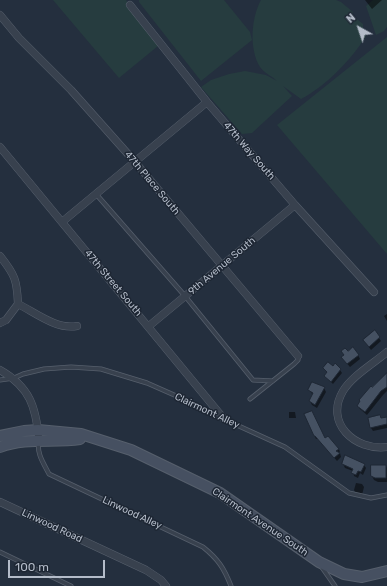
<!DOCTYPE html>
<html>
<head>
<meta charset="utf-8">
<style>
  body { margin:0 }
  #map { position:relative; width:387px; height:586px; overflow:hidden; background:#242f3e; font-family:Rubik,sans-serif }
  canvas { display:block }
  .north { position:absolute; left:339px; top:8px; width:40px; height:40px; -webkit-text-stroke:3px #1d2633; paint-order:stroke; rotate:320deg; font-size:11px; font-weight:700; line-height:16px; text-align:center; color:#b4bcc9 }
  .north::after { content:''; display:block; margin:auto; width:14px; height:18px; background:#b4bcc9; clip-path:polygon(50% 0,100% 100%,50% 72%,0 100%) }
  .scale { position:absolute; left:8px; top:560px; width:97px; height:18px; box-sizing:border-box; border:2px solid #b4bcc9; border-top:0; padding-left:5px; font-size:12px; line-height:14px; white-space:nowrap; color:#b4bcc9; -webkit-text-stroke:3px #1d2633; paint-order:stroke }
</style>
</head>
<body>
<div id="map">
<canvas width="387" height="586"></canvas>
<div class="north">N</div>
<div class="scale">100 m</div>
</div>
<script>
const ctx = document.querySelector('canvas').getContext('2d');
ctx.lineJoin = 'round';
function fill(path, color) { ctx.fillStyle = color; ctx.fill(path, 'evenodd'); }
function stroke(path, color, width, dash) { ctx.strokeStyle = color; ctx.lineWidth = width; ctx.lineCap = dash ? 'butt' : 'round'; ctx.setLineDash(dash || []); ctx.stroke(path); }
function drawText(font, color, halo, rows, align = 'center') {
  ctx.font = font + ' Rubik,sans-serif'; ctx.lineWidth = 3; ctx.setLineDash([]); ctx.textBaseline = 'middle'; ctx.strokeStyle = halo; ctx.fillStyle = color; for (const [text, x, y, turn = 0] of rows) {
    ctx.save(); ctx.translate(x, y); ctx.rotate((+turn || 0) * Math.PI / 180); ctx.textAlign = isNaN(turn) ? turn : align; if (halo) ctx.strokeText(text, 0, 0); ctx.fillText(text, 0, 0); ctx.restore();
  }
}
fill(new Path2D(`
  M53,0H126L158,46L119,78Z
  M139,0H224L250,32L252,40L201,81L139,2Z
  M261,0H336L341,2L353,12V16L363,24V32L366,36C352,59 326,86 301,99L283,86L292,96L252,133L242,134L201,87L211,80L229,74L245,71L266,75L277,81C272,76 264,73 260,67C249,49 251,18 261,0Z
  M373,0H387V27L384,31L376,35L366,6Z
  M387,37V254L277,125Z`), '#263c3f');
fill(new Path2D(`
  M365,0H382L372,9Z
  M387,314V321L384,316Z
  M375,332L381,341L371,350L366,343Z
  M348,353L358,355L360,359L350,367L344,360L345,355Z
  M333,367L340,370L342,373L333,384L325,376L328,373L324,368Z
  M387,376V391L383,395L367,415L360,409L358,406L372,389Z
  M324,388L326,392L317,408L312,405L310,401L313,395L309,390Z
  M289,412H295L296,418H289Z
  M305,415L325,440L327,437L339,449L341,457L337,461L318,439H316Z
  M387,418V430V428L373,431L371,428L381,419Z
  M343,464L364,465L366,468L363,475L360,473L358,478L354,476L353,471L345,468Z
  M386,466L387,468V482H378L374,480L372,476Z
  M356,483L362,484L364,487L362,495L356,494L354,490Z`), '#0007');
const building = new Path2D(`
  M375,330L380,337L369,347L363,340Z
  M353,347L359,355L347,364L341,357L344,355L341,351L345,348L348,351Z
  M328,362L333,366L335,363L341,369L331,382L324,376L327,372L323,368Z
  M387,373V387L381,391L365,412L357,406L360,401L359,400L371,386L372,387Z
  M312,382L325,387L315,405L309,401L313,393L308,390Z
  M312,411L325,438L328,436L339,449L336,451L340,453L334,458L315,436H314L304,414Z
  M380,415L381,418L387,417V424L370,428L368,418Z
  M345,455L365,464L361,472L358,471L356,475L351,473L353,469L342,464Z
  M371,465H386V478H375L371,476Z`);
fill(building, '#455162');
stroke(building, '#1f2835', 1);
const lane = new Path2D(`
  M96,194L185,296L253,380L273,381
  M0,380L14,378L23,374L44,369L71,367L101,369L147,383L181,398L197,407L285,447L349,493L371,498L387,495
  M250,399L294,364L298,360V356
  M39,441C36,453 44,464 49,474L203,547C218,559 224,568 231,586
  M0,552L71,586
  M321,566L335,586`);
const street = new Path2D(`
  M130,5L207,102L295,205L374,292
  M0,15L19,38L71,90L135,162L298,356
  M0,147L224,419
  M62,222L207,102
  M0,256C15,275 17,280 18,304
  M18,304C36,313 57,330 77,326
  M0,323L6,320L18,304
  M149,326L295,205
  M387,352C374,363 352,376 343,391C324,423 355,451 387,447
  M0,370C30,387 36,407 39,440
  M0,502L146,570L161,580L166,586`);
const secondary = new Path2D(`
  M0,436L24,431L38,430L81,434L131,450L220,493L319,562L344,574L362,577L387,571
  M0,447C26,437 54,443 80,439`);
stroke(lane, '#565f6c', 5);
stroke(street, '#565f6c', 8);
stroke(secondary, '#565f6c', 12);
stroke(lane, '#38414e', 3.5);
stroke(street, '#38414e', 7);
stroke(secondary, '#465061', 10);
drawText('10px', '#b4bcc9', '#1d2633', [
  ["47th Way South",249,151,49],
  ["47th Place South",152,183,50],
  ["9th Avenue South",222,266,-40],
  ["47th Street South",113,283,50],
  ["Clairmont Alley",207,411,25],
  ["Linwood Alley",132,513,25],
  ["Clairmont Avenue South",260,522,34],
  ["Linwood Road",52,526,25]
]);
</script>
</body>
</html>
